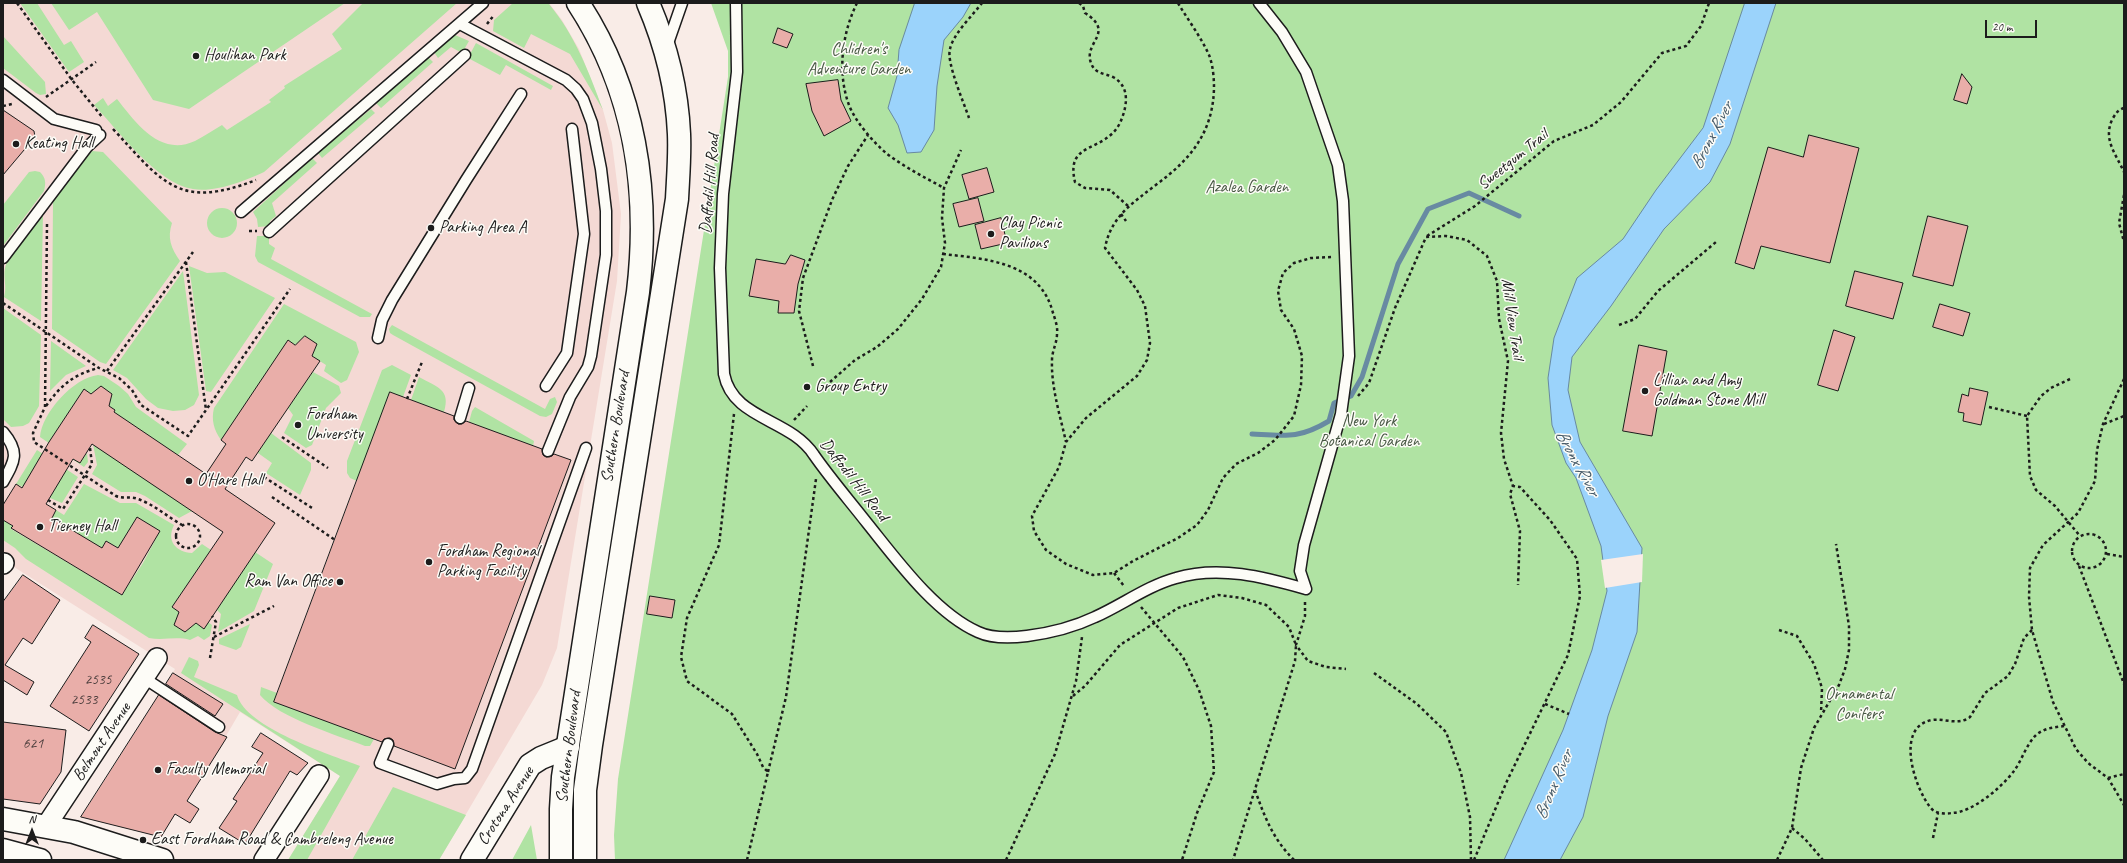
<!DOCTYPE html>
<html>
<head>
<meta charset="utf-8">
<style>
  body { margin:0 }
  #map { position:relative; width:2127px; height:863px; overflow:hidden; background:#f9ece7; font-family:Caveat,sans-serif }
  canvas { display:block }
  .frame { position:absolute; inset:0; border:4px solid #1c1c1c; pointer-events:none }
  .north { position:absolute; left:12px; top:811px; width:40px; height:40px; -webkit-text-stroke:3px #fdfcf7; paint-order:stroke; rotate:0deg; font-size:11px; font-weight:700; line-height:16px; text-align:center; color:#1c1c1c }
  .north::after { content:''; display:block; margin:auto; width:14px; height:18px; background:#1c1c1c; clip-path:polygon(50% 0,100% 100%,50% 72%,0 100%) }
  .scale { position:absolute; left:1985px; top:20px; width:52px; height:18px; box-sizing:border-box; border:2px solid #1c1c1c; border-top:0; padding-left:5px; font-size:12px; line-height:14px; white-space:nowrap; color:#1c1c1c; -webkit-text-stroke:3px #fdfcf7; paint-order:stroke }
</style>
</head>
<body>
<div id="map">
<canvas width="2127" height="863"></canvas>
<div class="frame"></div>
<div class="north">N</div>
<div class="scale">20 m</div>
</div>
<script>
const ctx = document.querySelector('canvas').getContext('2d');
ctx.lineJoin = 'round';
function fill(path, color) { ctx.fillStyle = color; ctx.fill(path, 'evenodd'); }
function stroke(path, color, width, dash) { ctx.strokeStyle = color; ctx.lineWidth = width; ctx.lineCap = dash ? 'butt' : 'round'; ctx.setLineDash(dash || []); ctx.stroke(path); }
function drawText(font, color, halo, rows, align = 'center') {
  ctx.font = font + ' Caveat,sans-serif'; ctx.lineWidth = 3; ctx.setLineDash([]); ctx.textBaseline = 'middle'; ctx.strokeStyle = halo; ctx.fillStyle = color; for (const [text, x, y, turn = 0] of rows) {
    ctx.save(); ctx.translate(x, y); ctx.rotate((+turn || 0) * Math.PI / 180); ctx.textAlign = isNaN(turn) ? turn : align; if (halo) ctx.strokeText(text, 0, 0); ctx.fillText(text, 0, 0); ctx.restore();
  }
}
fill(new Path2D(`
  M3,3H549L562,20L579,49L603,110L612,143L621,214L617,281L557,648L542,685L439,860H288L340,776L240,712L226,736V739L187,801L175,814L161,837L82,817L157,696L164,697L169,690L170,688L166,685L175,669L3,560Z`), '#f4d9d4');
fill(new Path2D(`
  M20,3H37L64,45L71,41L84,62L69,72Z
  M51,3H345L189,109L153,100L97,12L69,30Z
  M363,3H457L264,172C245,181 214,193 193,189C157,184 118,130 94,105L103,98L108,106L117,99C136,123 160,157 195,141C205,136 213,130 222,125L227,130L271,102L269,100L285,88L284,86L342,49L332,34Z
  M513,3L549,4C575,35 589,72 603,110L570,54L531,34L524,48L493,31L494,20Z
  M711,3H2124V860H615L614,835L618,779L728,77V51Z
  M455,35L469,41L462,53L451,47L438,58L434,52Z
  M3,36L45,82L46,94L40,95L36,93L3,68Z
  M476,43L553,86L551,90L506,65L500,75L468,58Z
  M428,57L433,62L381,108L376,103Z
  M371,109L375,113L322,158L318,153Z
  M92,151L103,152L172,223C167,238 171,248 180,261L106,364L100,362L52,329L53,201Z
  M312,158L317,163L272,203L276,216L270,221V226L258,227L257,219L253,212Z
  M35,171L40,172C46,178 46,183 44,191L3,246V205L29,172Z
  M207 223a15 15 0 1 1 30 0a15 15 0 1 1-30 0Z
  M43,213L41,321L4,297C8,284 1,275 7,262Z
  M257,236H269V244L275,248L271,259L372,314L370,317H360L258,262L255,256Z
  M189,266L207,273L225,272L275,298L211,392L206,391Z
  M183,271L199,395L194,405L185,410L173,411L158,408L146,399L127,378L113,370Z
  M284,304L356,342L359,352L347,380L341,383L324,371L326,365L312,356L316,344L295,345L288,340L221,440C214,430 211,420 214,408Z
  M3,308L41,335L39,406L29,423L23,426L11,427L3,419Z
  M392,325L545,409L550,399L555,397L557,402L552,414L546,417L540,416L393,335L390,333L389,329Z
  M51,341L86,366L66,375L50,391Z
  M392,365L411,375L403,397L357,481L350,478L347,473V461L382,370Z
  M313,372L339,386L341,393L326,408L312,445L306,448L284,433L293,415L288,408Z
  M98,375L104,376L119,386L128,394L136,407L187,444L178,455L114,412L115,410L109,406L112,394L101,386L91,394L84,389L49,442L80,463L87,453L88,462L84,467L40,437C42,413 73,378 98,375Z
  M419,377C437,387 451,389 444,412L411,400Z
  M475,407L534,441L533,446L469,422L472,411Z
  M271,433L311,463V470L300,495L266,473L272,463L258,453Z
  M93,444L192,511L179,518L145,496L136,492H121L92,474L97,465Z
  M37,450L78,477L62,503L16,484Z
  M84,484L120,503H136L174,525C166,541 176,552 192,553L202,544L211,550L172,607L179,612L174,625L185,632L196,623L204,628L208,622L212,625L210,636L204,640L198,636L190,640C176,636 163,641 149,638L26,559L15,548L3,540V520L13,526L11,529L122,595L143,563L160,531L137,517L118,548L106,541L102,548L51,518L56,510L64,515Z
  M255,552L273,564L254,611L218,632L221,614L216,609Z
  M250,624L241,647L236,650L219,644V639Z
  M189,657L198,661L199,665L194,677L237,695C246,728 329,754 360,766L307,860H288L340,776L181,673Z
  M261,687L277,693L274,702L374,739L370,746H365C337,735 279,718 260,695Z
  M393,787L466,815L439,860H352Z
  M531,825L537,860H512Z`), '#b0e3a3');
const water = new Path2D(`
  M915,3H971L963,17L944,40L937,86L934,130L921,152L907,153L898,125L888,108L897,76L899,50Z
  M1745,3H1776L1730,144L1710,182L1664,229L1611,306L1572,357L1568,390L1580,442L1642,548L1637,632L1608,716L1583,817L1560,860H1504L1563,730L1592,650L1607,591L1601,546L1576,478L1566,463L1552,425L1548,378L1554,338L1577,278L1623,239L1656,190L1703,128Z`);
fill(water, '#9bd3fb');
stroke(water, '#688aa2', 1);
fill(new Path2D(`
  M1643,554L1642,582L1605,588L1601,560Z`), '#f9ece7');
stroke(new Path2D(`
  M1252,434C1286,436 1299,439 1329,421L1334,403L1351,396L1362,377L1398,264L1428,209L1469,193L1519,216`), '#688aa2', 5);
const building = new Path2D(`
  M778,28L793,34L787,48L773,43Z
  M1962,74L1972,87L1967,104L1954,100Z
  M838,80L841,100L851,121L824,136L812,111L806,84Z
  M3,110L34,131L35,137L3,175Z
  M1809,135L1859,148L1830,263L1761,246L1754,269L1735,263L1768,147L1803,157Z
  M987,168L994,192L969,199L962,175Z
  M978,198L984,221L959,227L953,204Z
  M1928,216L1968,226L1953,286L1913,276Z
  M1001,218L1007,243L981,249L975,225Z
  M791,255L805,260L798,284L794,313H778L779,301L749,296L756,259L785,264Z
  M1855,271L1903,283L1893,319L1846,306Z
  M1940,304L1970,313L1963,336L1933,327Z
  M1834,330L1855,337L1838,391L1818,385Z
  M305,336L317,344L312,356L320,361L252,461L246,457L225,489L275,523L204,629L196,623L185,632L174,625L179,612L172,607L223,532L92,444L80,463L73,459L46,504L56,510L52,518L102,548L106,541L118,548L137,517L160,531L122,595L11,528L13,526L3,520V505L16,484L22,488L49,442L84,389L91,394L101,386L112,394L109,406L115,410L114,412L206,474L226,444L221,440L288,340L295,345Z
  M1639,345L1667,351L1652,436L1623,431Z
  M1970,388L1988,392L1981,425L1963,421L1964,413L1958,412L1962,394L1968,396Z
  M390,392L454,416V420L458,424H462L466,421L542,449L543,455L546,457L552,456L554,454L571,460L455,769L394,746L393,740L390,738L384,739L382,742L274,702Z
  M23,575L60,600L32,644L23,638L5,665L34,682L27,695L3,680V602Z
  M650,596L675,600L672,618L647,614Z
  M93,625L139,654L89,731L50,706L91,642L85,638Z
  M173,673L223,704L215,716L166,684Z
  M159,695L215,732L227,737L187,801L199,809L190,823L175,814L161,837L81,817Z
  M3,722L66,730L61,772L40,804L3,799Z
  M261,733L308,763L297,775L290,771L245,844L219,828L237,801L233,799L263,753L252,747Z`);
fill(building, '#e9aea9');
stroke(building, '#1c1c1c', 1);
const lane = new Path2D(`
  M736,3L737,72L723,194L720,268L724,374C733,420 790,418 814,455C830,478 849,500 867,523C896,559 935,613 978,632C993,639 1011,638 1027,636C1050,633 1074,627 1095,617C1122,605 1147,586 1176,578C1219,565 1264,577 1306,589
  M1259,3L1282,32L1306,72L1338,165L1343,201L1349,356L1341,414L1304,545L1300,571L1306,589
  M460,24L566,80L576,89L583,99L592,123L601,169L606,211V255L591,356L588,367L570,397L548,451
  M667,46L682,3
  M3,80L54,119L96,130
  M241,212L483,3
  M269,232L465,55
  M3,258L87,147L100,135
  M378,338L382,320L392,300L466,180L521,94
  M546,386L567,353L584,234L572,129
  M460,418L469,388
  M3,432C20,452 15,461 3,482
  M144,678L219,727
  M388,744L380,763L437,784L454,779L465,778L472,769L586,448`);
const street = new Path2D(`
  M3,564L4,563
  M46,826L157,658
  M264,860L319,775`);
const secondary = new Path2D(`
  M3,819L74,832L162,860
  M472,860L530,765L541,758L568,747`);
const primary = new Path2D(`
  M3,850L40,860
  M561,860V809L563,777L638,292C650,191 635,90 578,3
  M585,860V790L591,745L677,199C678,178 680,156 679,134C677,88 666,45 648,3`);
stroke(lane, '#1c1c1c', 13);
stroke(street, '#1c1c1c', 22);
stroke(secondary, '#1c1c1c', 25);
stroke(primary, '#1c1c1c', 25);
stroke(new Path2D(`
  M17,3L72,80L103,118
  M857,3C842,33 837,73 849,105C855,121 873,142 886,153C904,167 924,177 944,188
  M1079,3L1083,6L1085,13C1116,33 1083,42 1091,63C1095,74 1104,73 1113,77C1131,87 1127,107 1120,123C1104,154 1065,140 1075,182L1085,188L1110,190L1128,206
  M1178,3C1188,20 1201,37 1209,55C1213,65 1214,78 1214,88C1213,132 1191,159 1157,184C1133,203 1111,216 1105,248L1137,290L1145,306L1150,343L1147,360L1137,376L1086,418L1066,442L1059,467L1032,516L1034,531L1046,550L1066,564L1093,575L1114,573L1133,561L1178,538L1197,525L1208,510L1223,478L1236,464L1258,453L1275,440L1294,416L1301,385L1302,356L1294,329L1281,310L1278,291L1283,273L1294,263L1311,258L1332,257
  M487,24L494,15
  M46,97L96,62
  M3,106L12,104
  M2124,108C2118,110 2116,113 2113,118C2102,139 2116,154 2124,172
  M969,118C964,103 946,62 950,49C953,34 973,15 982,3
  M113,129C163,183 179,210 256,180
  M2124,195L2119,223L2124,242
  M1121,214L1126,221
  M47,224L45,407L33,433L34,442L116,496C123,499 130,496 138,499C153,504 168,517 182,525
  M249,231H257
  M1427,236L1475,206L1554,141L1593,125L1621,102L1662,53L1686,46L1701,26L1709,3
  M943,254C987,259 1040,262 1053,313C1055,319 1058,327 1057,334C1057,343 1052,351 1052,360C1051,387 1060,415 1066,442
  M186,262L206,410
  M3,303L99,368L119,378L132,390L141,405L188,436L290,289
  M1619,325L1635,319L1658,291L1716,242
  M813,366L799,311L803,278L832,200L848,166L868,135
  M107,371L193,252
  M2070,379L2051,388L2041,396L2027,416L2030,476L2036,490L2055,506L2080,536
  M2124,379L2103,424L2097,450L2095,481L2078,513L2043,545L2030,568L2029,597L2032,630L2053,702L2076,749L2088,763L2108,778L2124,805
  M830,382L855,360L877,347L898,329L922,299L941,267L945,243L942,218L944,188L961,150
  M1358,396L1369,383L1395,308L1426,237L1446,236L1467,240L1487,256L1497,281L1499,319L1508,361L1501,433L1504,459L1513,486L1510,494L1520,531L1518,585
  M407,399L422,362
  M46,406C61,385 73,375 98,368
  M1989,407L2027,416
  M734,414L719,545L687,618L681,657L687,681L732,714L757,754L763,767L768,772L759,810
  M794,420L807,406
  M2104,424L2124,416
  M282,437L328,468
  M264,477L312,508
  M48,500L63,509L92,464L90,448
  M176 536a12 12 0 1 1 24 0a12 12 0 1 1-24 0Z
  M2072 551a17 17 0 1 1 34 0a17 17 0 1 1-34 0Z
  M2107,554L2124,557
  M2079,566L2124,684
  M1114,573L1124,586
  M1305,602V616L1296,645L1308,661L1326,667L1346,669
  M1141,607L1183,657L1199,690L1211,726L1214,772L1197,813L1182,860
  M1779,630L1797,636L1814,664L1822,688L1821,713
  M2032,630L2024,638L2015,664L2008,676L1985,693L1970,717C1958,726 1945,718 1932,720C1894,727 1915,788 1930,807C1935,814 1944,814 1952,813C1973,812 2001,788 2014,771C2022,760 2026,745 2036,735C2044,728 2055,727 2065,726
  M214,637L274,606
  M210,658L216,622L212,616
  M1374,673L1417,704L1446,732L1461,773L1470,817L1471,860
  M1073,696L1085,686L1120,645L1178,608L1218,595L1242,598L1266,605L1289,627L1296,645L1295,661L1233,860
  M1545,704L1569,714
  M768,772L786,697L816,479
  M2108,778L2124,774
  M1255,790C1265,818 1273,839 1294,860
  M1792,828L1805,839L1823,860
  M1933,838L1938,813
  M747,860L759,810
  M1006,860L1055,754L1076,681L1082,637
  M1474,860L1507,781L1568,655L1580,596L1577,559L1550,520L1520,487L1513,486
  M1777,860L1792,828L1801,768L1814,728L1839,685L1845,669L1849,650V626L1836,544`), '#1c1c1c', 2.5, [3, 3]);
stroke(lane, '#fdfcf7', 10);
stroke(street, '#fdfcf7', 19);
stroke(secondary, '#fdfcf7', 22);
stroke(primary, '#fdfcf7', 22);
stroke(new Path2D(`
  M272,497L335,540`), '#1c1c1c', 2.5, [3, 3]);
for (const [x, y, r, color] of [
  [196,56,4,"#1c1c1c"],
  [16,144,4,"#1c1c1c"],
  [431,228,4,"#1c1c1c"],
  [991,234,4,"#1c1c1c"],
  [807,387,4,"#1c1c1c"],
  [1645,391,4,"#1c1c1c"],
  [298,425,4,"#1c1c1c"],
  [189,481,4,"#1c1c1c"],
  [40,527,4,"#1c1c1c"],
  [429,562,4,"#1c1c1c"],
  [340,582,4,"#1c1c1c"],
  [158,770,4,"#1c1c1c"],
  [143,840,4,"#1c1c1c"]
]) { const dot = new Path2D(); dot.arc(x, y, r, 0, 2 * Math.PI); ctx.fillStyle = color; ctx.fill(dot); stroke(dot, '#fdfcf7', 1.5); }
drawText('15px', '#4f403f', null, [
  ["2535",98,680],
  ["2533",84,700],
  ["621",33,744]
]);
drawText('17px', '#485844', '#fdfcf7', [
  ["Chlidren's",859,50],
  ["Adventure Garden",859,70],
  ["Azalea Garden",1247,188],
  ["New York",1369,422],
  ["Botanical Garden",1369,442],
  ["Ornamental",1859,695],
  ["Conifers",1859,715]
]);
drawText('17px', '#1c1c1c', '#fdfcf7', [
  ["Houlihan Park",204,56],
  ["Keating Hall",24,144],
  ["Clay Picnic",999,224],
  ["Pavilions",999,244],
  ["Parking Area A",439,228],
  ["Lillian and Amy",1653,381],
  ["Goldman Stone Mill",1653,401],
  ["Group Entry",815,387],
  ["Fordham",306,415],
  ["University",306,435],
  ["O'Hare Hall",197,481],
  ["Tierney Hall",48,527],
  ["Fordham Regional",437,552],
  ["Parking Facility",437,572],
  ["Ram Van Office",332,582,"right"],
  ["Faculty Memorial",166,770],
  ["East Fordham Road & Cambreleng Avenue",151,840]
], 'left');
drawText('17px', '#1c1c1c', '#fdfcf7', [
  ["Sweetgum Trail",1513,160,-39],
  ["Daffodil Hill Road",710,184,-85],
  ["Mill View Trail",1512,319,82],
  ["Southern Boulevard",616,427,-81],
  ["Daffodil Hill Road",854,480,52],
  ["Belmont Avenue",102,742,-56],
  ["Southern Boulevard",569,747,-83],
  ["Crotona Avenue",506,806,-57]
]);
drawText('italic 18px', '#485c6a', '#fdfcf7', [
  ["Bronx River",1712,136,-63],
  ["Bronx River",1577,463,61],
  ["Bronx River",1554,785,-67]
]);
</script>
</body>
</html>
